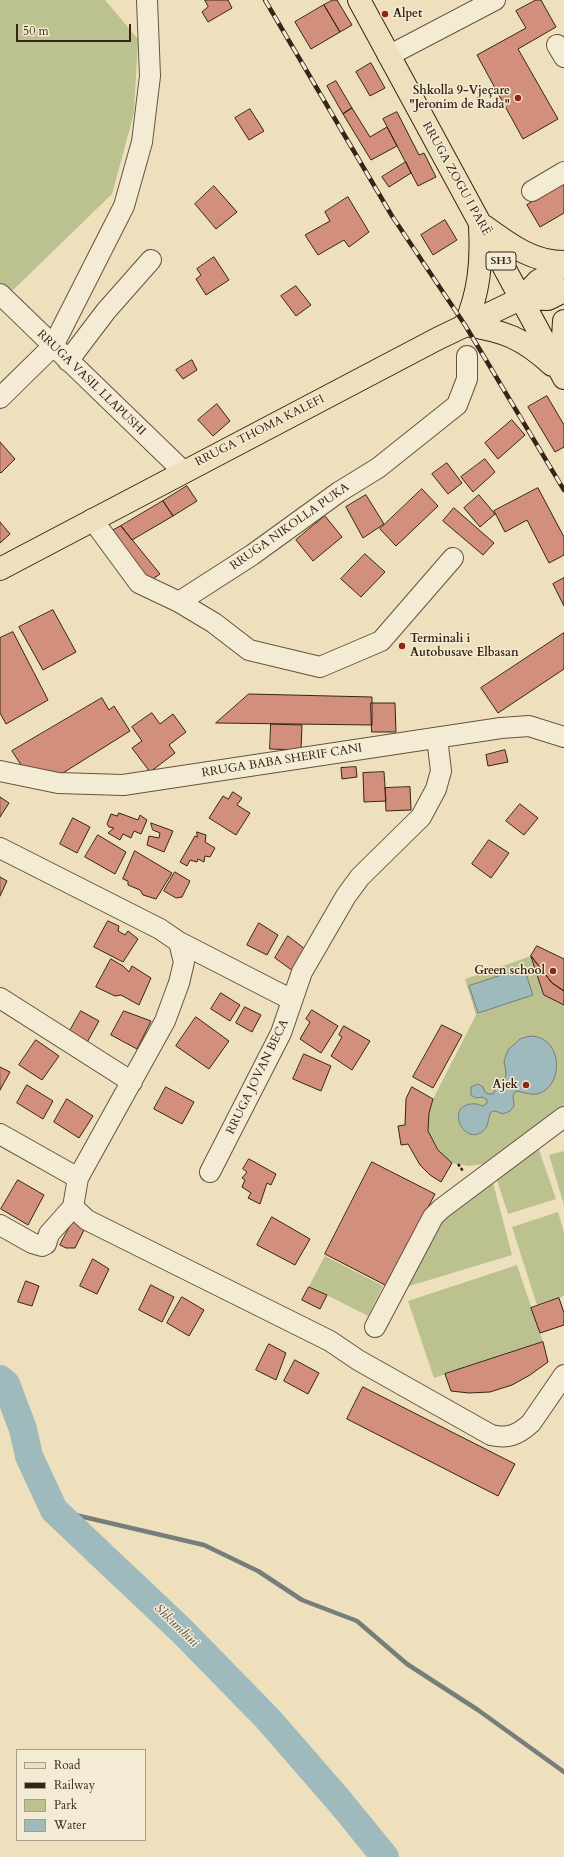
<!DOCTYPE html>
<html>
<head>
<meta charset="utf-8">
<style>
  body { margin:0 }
  #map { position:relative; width:564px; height:1857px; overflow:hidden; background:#eee0bd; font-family:Cardo,serif }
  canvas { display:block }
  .legend { position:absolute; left:16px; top:1749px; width:130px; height:92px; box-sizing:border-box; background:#f4ebd4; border:1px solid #a89b88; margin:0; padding:5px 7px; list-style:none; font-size:12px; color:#372417 }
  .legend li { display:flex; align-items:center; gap:8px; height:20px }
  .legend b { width:20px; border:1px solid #a89b88 }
  .scale { position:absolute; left:16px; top:24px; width:115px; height:18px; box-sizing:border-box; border:2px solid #372417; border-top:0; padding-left:5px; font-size:12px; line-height:14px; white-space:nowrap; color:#372417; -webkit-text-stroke:3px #f4ebd4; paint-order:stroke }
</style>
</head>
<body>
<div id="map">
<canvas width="564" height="1857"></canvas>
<ul class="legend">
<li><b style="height:5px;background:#eee0bd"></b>Road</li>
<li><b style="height:5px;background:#372417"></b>Railway</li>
<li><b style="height:11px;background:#bbc28f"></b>Park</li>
<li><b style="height:11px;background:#9ebabc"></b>Water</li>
</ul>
<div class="scale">50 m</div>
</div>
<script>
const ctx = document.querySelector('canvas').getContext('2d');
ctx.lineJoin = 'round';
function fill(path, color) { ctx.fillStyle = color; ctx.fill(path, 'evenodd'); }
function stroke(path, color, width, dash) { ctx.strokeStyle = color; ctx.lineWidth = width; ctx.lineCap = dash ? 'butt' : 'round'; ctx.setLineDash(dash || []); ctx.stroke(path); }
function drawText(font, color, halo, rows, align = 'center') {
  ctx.font = font + ' Cardo,serif'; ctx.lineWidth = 3; ctx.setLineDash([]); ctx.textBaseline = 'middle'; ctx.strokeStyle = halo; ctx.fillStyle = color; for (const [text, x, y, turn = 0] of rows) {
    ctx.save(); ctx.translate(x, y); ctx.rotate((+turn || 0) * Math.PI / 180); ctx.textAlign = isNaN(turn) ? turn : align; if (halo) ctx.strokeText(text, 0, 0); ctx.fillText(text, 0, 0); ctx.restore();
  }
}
fill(new Path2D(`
  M0,0H105L138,39L134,113L112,194L10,293L0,282Z
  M531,956L544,995L564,1005V1111L496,1158L483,1164L469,1166L452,1163L442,1155L428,1131L429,1113L433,1099L476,1015L465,979Z
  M538,1147L556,1199L508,1214L496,1177Z
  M564,1151V1205L549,1155Z
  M492,1179L512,1255L406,1287L444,1212Z
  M558,1212L564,1232V1296L537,1305L512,1227Z
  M325,1256L383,1286L368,1316L309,1286Z
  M517,1265L543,1342L434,1378L408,1301Z`), '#bbc28f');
const water = new Path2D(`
  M524,968L533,995L478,1013L469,986Z
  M531,1036C564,1037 564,1088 537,1094C530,1095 523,1092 516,1091L513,1095L514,1106L510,1111L503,1114L495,1111L491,1112C488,1117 489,1124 485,1129C466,1150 444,1107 471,1104C476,1103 479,1105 483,1106L487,1103V1100L483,1097L476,1098L471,1095V1087L478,1084L483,1087L485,1092L489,1094H493L497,1086L505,1079L506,1073L504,1061L508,1050L520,1039Z`);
fill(water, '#9ebabc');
stroke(water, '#757e7a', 1);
stroke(new Path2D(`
  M54,1510L204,1545L258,1571L302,1600L357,1621L407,1664L478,1710L564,1772`), '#757e7a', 4.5);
stroke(new Path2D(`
  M0,1379L6,1384L23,1429L29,1456L54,1510L182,1631L268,1719L341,1803L385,1857`), '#9ebabc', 28);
const building = new Path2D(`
  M205,0H228L232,8L208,22L202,12L208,7Z
  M333,0H337L352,25L340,32L324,5Z
  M536,0H541L556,27L518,49L558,119L523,139L477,55L526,28L516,11Z
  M324,5L340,32L311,49L295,22Z
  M371,63L385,88L370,96L356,72Z
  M336,81L352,108L343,114L327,86Z
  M352,108L370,137L387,127L397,146L371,160L343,114Z
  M250,109L264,131L249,140L235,118Z
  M397,112L419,155L424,153L436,177L418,186L383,119Z
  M406,162L411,173L389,187L382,177Z
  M564,184V213L540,227L527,205Z
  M214,186L237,212L216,229L195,204Z
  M348,197L369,232L349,247L344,240L318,255L305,235L330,221L325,212Z
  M445,220L457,240L433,255L421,235Z
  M214,257L229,280L206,295L196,279L201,275L197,269Z
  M296,286L311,305L296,316L281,296Z
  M192,360L197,370L183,379L176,370Z
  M547,396L564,425V447L555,452L528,407Z
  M217,404L230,421L213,436L198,420Z
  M512,420L525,435L498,459L485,443Z
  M0,442L15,459L1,473L0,472Z
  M485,459L495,472L473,492L461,477Z
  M447,463L462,483L448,494L432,474Z
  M187,486L197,501L173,516L163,501Z
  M538,488L564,537V555L549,563L527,520L505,532L494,511Z
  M422,489L438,506L396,546L380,529Z
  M366,495L384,524L363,538L346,507Z
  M479,495L495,514L480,527L464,508Z
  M163,501L173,516L132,540L121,526Z
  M454,508L494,543L483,555L443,521Z
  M325,516L342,537L313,561L296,540Z
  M0,522L10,534L0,543Z
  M121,526L160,574L147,583L106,534Z
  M365,554L385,572L361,597L341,579Z
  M564,578V606L553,584Z
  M53,610L76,652L43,670L19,627Z
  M13,632L48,700L6,724L0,713V638Z
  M564,633V669L498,713L481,688Z
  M249,694L372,697V725L216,723Z
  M102,698L109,710L114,706L130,731L58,776L25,771L12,751Z
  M371,703H395L396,732H372Z
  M152,713L160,724L173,714L186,732L169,745L175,753L150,772L132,748L142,741L132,727Z
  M271,724L302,725L301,750L270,749Z
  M505,750L508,762L488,766L486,755Z
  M356,767L357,777L342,779L341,768Z
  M384,772L386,801L364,802L363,773Z
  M410,787L411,810L386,811L385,788Z
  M233,792L242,798L237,805L250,813L236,835L209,818L223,796L228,799Z
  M0,797L9,803L0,817Z
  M520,804L538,818L524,835L506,821Z
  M119,813L138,820L140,815L147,820L141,834L134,831L131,838L123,834L120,840L108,833L114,828L109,827L107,824L111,814L117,816Z
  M73,818L90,827L77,853L60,844Z
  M151,823L173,831L164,852L147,845L149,836L159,838L160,833L153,830Z
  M197,832L206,835L205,842L215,848L210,857L205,856L204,862L198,859L197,862L190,860L187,866L180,862L195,836L197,837Z
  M98,835L126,852L115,874L85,857Z
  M489,840L509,853L491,878L472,864Z
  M135,851L172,873L156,899L143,895L140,890L128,885V881L123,879Z
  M175,872L190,881L182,897L176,898L164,891Z
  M0,877L7,881L0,896Z
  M108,921L119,926L118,931L125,935L128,931L138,939L123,962L94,947Z
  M259,923L278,935L267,955L247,945Z
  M288,936L305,949L293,971L275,958Z
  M537,946L564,959V991L552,983L531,956Z
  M531,956L552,983L564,991V1005L544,995Z
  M111,959L123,966L129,972L132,966L151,978L139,1005L121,995L115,996L96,987Z
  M221,993L240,1005L230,1021L211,1009Z
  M245,1007L261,1015L252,1032L236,1023Z
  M312,1010L338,1026L321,1053L300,1039L310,1022L306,1019Z
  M81,1011L99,1021L85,1046L67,1036Z
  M124,1011L151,1021L137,1049L111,1035Z
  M196,1017L229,1041L209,1069L176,1046Z
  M442,1025L462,1035L433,1088L413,1077Z
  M344,1026L370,1041L352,1070L331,1056L342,1037L339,1035Z
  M36,1040L59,1056L42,1080L19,1065Z
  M304,1054L331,1066L321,1091L293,1079Z
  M0,1067L10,1072L0,1090Z
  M27,1085L53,1101L43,1119L17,1103Z
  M166,1087L194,1102L182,1124L154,1109Z
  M412,1087L433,1099L429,1113L428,1131L438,1150L452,1163L441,1182L430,1175L420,1165L408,1144L401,1145L398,1126L405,1125L406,1099Z
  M67,1099L93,1116L79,1138L54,1122Z
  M249,1159L276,1174L271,1185L267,1183L260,1204L248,1198L251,1193L242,1187L245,1180L242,1178L247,1172L243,1169Z
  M372,1162L435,1194L387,1286L325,1254Z
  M18,1180L44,1195L28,1225L1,1209Z
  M272,1217L310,1239L295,1265L257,1245Z
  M73,1221L85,1228L75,1248H66L60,1245Z
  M93,1259L109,1269L97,1294L80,1286Z
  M26,1281L39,1286L32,1306L18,1302Z
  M151,1285L174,1297L162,1322L139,1310Z
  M309,1287L327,1295L320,1309L302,1300Z
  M182,1297L204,1310L189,1336L167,1323Z
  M559,1298L564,1313V1325L540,1333L531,1308Z
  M543,1342L548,1362L530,1375L512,1385L490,1392L469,1393L451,1391L445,1374Z
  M269,1344L286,1353L276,1380L256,1370Z
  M295,1360L319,1373L308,1394L284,1381Z
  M363,1387L515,1464L498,1496L347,1419Z`);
fill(building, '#d28f7b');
stroke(building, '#372417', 1);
const minor = new Path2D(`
  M557,45L564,57
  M388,56L495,0
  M532,191L564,172
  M0,294L183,471
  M68,361L106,311L151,260
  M0,398L53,346L124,206L142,142L150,76L147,0
  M92,519L139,583L179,602L252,555L339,492L378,468L457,405L467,379V356
  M179,602L214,623L249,650L320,667L381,641L453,558
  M0,771L58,783L123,785L501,728L529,726L564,737
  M0,848L160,929L179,942L184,962L179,983L165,1021L78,1178L73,1207L49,1234L46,1244L42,1246L32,1243L0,1225
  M179,942L292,1000
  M0,998L132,1082
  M0,1134L78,1178
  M210,1172L281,1033L302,972L346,896L360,877L421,817L436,789L441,771L437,738
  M73,1207L87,1220L330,1341L358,1360L491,1435C508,1439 518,1435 531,1423L564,1375
  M375,1327L433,1217L441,1209L564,1117`);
const major = new Path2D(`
  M359,0L564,378
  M484,226C509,244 532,262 564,262
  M480,227C482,262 479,293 465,325C504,331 523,338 552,365
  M522,298L548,299L564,291
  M561,372L564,321
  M0,569L437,339L522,298L538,281L564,267`);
stroke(minor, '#655340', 22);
stroke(major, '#372417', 24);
stroke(new Path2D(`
  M458,1164L463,1171`), '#372417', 2.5, [3, 2]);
stroke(minor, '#f4ebd4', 20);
stroke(major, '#eee0bd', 22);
const rail = new Path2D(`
  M265,0L392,216L465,325L564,490`);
stroke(rail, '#372417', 4.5);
stroke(rail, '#f4ebd4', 3, [9]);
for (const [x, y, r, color] of [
  [385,14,4,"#8f2418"],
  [518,98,4,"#8f2418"],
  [402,646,4,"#8f2418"],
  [553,971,4,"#8f2418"],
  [526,1085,4,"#8f2418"]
]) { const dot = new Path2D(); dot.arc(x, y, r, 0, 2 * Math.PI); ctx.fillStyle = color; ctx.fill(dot); stroke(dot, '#f4ebd4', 1.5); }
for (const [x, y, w] of [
  [501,261,30]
]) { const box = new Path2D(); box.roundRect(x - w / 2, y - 9, w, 18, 3); ctx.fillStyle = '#f4ebd4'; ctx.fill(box); stroke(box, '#372417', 1); }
drawText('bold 11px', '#372417', null, [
  ["SH3",501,261]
]);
drawText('bold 12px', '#372417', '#f4ebd4', [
  ["Alpet",393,14,"left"],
  ["Shkolla 9-Vjeçare",510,91],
  ["\"Jeronim de Rada\"",510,105],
  ["Terminali i",410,639,"left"],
  ["Autobusave Elbasan",410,653,"left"],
  ["Green school",545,971],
  ["Ajek",518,1085]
], 'right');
drawText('12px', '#372417', '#f4ebd4', [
  ["RRUGA ZOGU I PARË",456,179,61],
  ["RRUGA VASIL LLAPUSHI",91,383,44],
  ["RRUGA THOMA KALEFI",260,431,-27],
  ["RRUGA NIKOLLA PUKA",290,527,-35],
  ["RRUGA BABA SHERIF CANI",282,761,-9],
  ["RRUGA JOVAN BECA",258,1077,-64]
]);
drawText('italic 13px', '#565149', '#f4ebd4', [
  ["Shkumbini",176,1626,44]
]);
</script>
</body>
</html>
